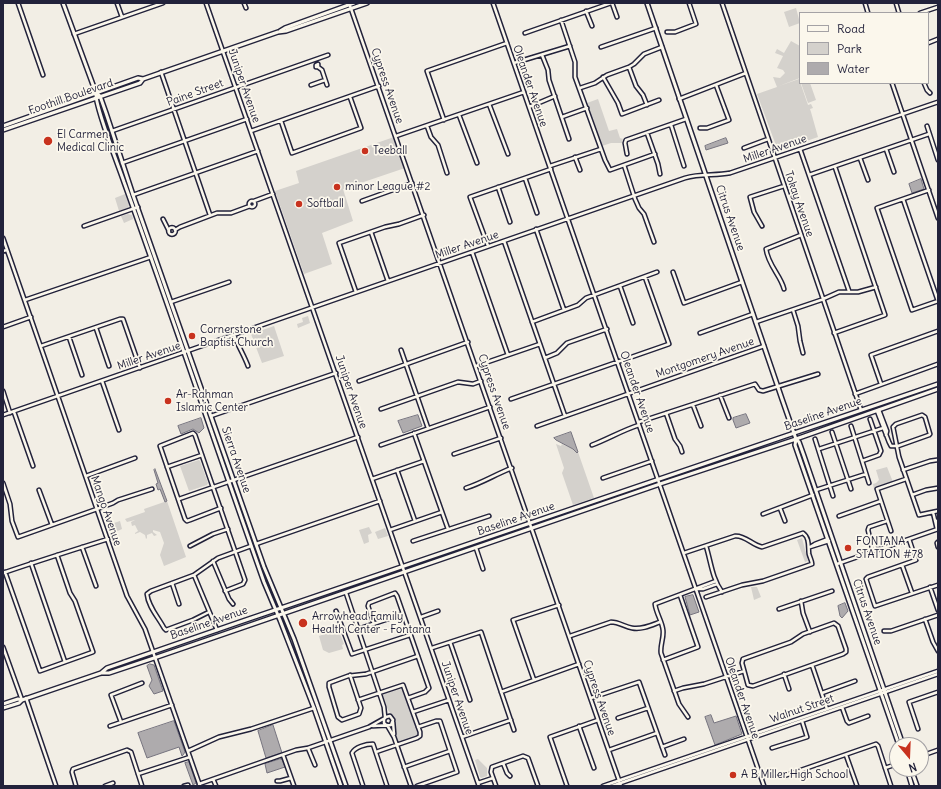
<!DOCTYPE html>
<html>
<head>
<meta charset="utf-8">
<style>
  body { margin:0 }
  #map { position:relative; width:941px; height:789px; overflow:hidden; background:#f2eee5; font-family:Delius,sans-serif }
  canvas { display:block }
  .frame { position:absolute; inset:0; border:4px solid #22223b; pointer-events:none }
  .legend { position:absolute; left:799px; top:12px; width:130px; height:72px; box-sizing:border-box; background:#fbf7ec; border:1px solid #a4a2a5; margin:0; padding:5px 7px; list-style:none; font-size:12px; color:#22223b }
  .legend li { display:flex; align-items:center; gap:8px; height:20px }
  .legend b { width:20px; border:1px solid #a4a2a5 }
  .north { position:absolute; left:889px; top:737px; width:40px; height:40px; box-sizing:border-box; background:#fbf7ec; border:1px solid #a4a2a5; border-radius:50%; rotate:161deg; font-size:11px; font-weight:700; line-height:16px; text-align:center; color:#22223b }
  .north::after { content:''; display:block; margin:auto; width:14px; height:18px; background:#c8321e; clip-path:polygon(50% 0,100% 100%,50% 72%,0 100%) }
</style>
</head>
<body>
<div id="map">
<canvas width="941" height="789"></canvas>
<div class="frame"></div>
<ul class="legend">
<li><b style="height:5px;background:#fbf7ec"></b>Road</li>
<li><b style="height:11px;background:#d4d1cc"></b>Park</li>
<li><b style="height:11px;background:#aeabad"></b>Water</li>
</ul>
<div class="north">N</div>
</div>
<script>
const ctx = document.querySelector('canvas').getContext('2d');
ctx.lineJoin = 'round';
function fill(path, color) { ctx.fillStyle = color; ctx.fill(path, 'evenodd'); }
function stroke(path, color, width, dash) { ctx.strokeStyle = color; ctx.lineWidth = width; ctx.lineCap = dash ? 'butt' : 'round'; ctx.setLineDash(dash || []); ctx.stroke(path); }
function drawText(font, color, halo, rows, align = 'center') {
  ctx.font = font + ' Delius,sans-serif'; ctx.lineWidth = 3.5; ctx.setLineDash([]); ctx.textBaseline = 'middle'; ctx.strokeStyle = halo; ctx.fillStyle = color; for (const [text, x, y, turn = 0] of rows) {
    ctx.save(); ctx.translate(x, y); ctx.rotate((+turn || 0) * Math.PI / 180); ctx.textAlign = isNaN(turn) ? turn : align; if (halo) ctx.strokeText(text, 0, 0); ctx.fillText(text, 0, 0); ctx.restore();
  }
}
fill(new Path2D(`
  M796,8L800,23L789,27L784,12Z
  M791,41L800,46V78L779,86L799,79L808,105L811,104L813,108L810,109L811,112L818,137L778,151L757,94L777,87L773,77L780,78L785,73L783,70L777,68L783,56L775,53L777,49L784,53Z
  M801,83H810L816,100L808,103Z
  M598,99L609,131L617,129L620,138L623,139L622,143H611L602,146L587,103Z
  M394,137L405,168L343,189L353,221L322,233L332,264L304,274L275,191L299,183L296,171Z
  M125,194L129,205L128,208L119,211L115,198Z
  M128,214L132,215L133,219L124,223L121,216Z
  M308,316L310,323L298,328L297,324L303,322L302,318Z
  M274,326L284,356L262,363L251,334Z
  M556,444L561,446L562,444L573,449L577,453L578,452L594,498L573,505L562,473L564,468Z
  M199,460L200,461L208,483L207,485L189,491L180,466Z
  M887,467L893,482L877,487L874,489L873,484L876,483L879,480L876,470Z
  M167,501L186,557L164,566L160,555L164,543L160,532L153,530V532L157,535L154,536L152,533L147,535V538L146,539L145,535L140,532L135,534V533L138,531L135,525L132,526L131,522L135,520L127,522L125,519L145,512L144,509Z
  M120,521L122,529L111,534L108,525Z
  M369,527L372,533L368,535L369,542L364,544L359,530Z
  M385,528L388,536L378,539L375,532Z
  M802,538L808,561L805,562L797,540Z
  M751,587H757L761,597L754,600Z
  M338,629L344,644L342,645L343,649L329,653L323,650L319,636Z
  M400,689L403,690L418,734L416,736L399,743L397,741L394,730V718L388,710L382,696L383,694Z
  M478,759L487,768V776L481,778L480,777L475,760Z`), '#d4d1cc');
const water = new Path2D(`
  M726,138L728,143L706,150L705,146Z
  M921,179L924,189L912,193L909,184Z
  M746,414L750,423L736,428L733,420V418Z
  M418,415L422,426L403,433L398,421Z
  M201,418L204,428L199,433L193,429L181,434L178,426Z
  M571,432L578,452L577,453L573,449L556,440L554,438Z
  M155,469L167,501L165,502L160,489L158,490L156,484L158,483L154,470Z
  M693,595L699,612L690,615L685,597Z
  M845,603L848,611L842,618L840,616L838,606Z
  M150,664L154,665L163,691L154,694L149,686L152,680L147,666Z
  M711,715L714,723L736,716L742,734L715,745L705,717Z
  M174,721L185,752L183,755L182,756L179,747L147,758L138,733Z
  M273,725L282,753L266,758L258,731Z
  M280,759H282L285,767L267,773L265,764Z
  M189,762L196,783L193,785L185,763Z`);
fill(water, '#aeabad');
stroke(water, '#76747f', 1);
const minor = new Path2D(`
  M18,3L43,75
  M117,3L122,17
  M206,3L479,786
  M244,3L246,8
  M349,3L621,786
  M493,3L764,786
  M612,3L617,17
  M722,3L861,410
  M865,3L868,13
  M896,3L899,13
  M586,11L592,26
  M920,13L938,7
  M561,20L575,62V77L605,160L610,170L655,154
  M667,32H675L696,24L689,3
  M525,33L611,3
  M74,34L163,3
  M928,43L938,39
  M601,47L656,28
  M542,55L548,70L549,80L569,139
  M514,63L570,46
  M318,64V67H316V65Z
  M318,67L322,70L327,85
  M629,67L636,86L643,95L647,105
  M161,72L210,215
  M603,77L618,103L622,114L659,100
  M892,83L938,218
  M924,83L927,90L930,93
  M311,85L325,80
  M580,88L595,83L607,75L629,67L634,64L644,54L662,47
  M679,99L746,73
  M489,104L508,154
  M529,107L555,96
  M459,115L477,163
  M562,117L587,108
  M444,120L427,71L507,43
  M281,121L292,153L361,128L350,97
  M671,125L684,166
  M427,126L431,137L438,145L447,173
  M927,126L938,160
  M700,128H707L729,120L716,85
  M112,131L328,55
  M251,131L379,86
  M647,133L658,164L660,174
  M396,136L524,92
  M744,148L768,139
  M800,149L849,291
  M886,149L894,172
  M627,154L625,143L626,140L686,119
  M575,157L580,170
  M860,158L868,180
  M122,163L247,119
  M624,165L635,199L639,208L644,214L654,242
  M550,166L601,149
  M809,175L929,134
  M525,178L537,213
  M498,187L510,222
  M929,190L877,208L912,310L938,301
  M133,195L258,151
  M903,199L938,301
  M249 204a3 3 0 1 1 6 0a3 3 0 1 1-6 0Z
  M254,201L273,194
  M362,201L412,183
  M163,219L169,231
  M84,226L138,207
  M762,226L754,212L750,197L784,186
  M168.5 231a3.5 3.5 0 1 1 7 0a3.5 3.5 0 1 1-7 0Z
  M536,229L564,310
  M175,230L180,227L217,213H231L250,206
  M371,232L388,281
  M3,238L127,596L145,629L200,786
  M504,241L565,416
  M488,246L470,197L551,169
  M3,251L7,250
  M472,252L508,355
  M673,272L684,303L742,282
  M620,286L633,323
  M784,289C781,276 768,265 766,249L801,235
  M356,292L339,243L385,227L399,224L424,215
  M25,300L151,257
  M171,302L229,282
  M793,310L798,326L800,341L803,353
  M532,322L578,305L586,298L657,272
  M756,322L821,300L839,292H858L876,287
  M3,327L31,317
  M96,328L109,366
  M700,333L753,314
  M834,333L885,315L835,167
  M234,335C238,346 244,355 248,366
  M69,337L82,375
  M41,346L120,319H123L140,368
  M401,350L428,428
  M545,358L557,353L567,343L607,329
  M476,366L540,344
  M102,381L119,430
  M359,381L468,342
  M881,384L871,355L938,331
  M3,391L10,413
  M855,394L938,364
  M720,395L729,418
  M511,399L669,344L645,277
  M693,405L701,426
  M381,409L458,382L473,384L481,381
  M879,410L887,431L886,435
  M877,411L889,442L891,446H898L929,435L930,434L925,417L922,415L896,424L893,427L899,457L919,515L938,511
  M14,412L33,466
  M666,413L675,439L680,446L682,452
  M3,415L685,178C700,173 715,176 730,173L938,102
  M211,416L336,373
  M639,422L755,384L759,390L763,391L818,374
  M537,426L764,346
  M851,426L869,483
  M832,432L851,489
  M414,433L448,529
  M815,439L833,496
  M381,445L490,407
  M592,445C608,439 623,430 639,425
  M819,449L883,428L885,426
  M454,454L501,438
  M862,461L879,455L881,451L870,419
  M167,467L202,455
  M397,470L415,521
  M903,470L930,461L937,460
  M86,476L135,458
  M603,478L652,461
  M372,479L424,461
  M3,483L10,504L12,521L18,537L97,509L113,503L118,500L152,489
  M466,488C482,483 496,474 512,468
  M39,490L52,525
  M816,490L866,474
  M912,495L926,490L938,488
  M179,499L358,437
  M221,508L190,520L187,521L185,519L160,446L193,433L195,435L245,580L243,584L225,591
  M780,508L785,521
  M933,512L937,529
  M763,514L813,495
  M839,516L881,501
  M935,520L938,523
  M390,530L442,512
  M891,531L877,489L906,479
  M909,539L916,560L868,577L866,579L875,606L938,585
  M413,541L489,516
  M871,542H873L876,551
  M938,542L937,543L938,547
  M256,544L380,501
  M190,546L213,534L228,529
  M706,546C711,562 712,578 722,592
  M82,547L96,586
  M810,547L815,544L828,539
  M810,547L829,541
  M476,548L483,569
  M873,552L868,530L869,527L887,521
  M684,553L735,536C745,535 752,545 762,547L803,533C810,538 808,547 809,554C810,558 812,561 812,564L763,581L742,585L706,597
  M213,561L229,599L233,604
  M31,563L65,662
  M837,564L938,529
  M902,565L912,593
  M5,572L40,671L93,652L75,601L70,593L57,555
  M3,573C38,561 73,550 108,539
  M194,575L217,630
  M172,583L179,604
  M930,587L938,610
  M697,589H703L717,584
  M346,593L384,707L385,717
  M801,601L803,613L810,632
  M779,609L832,591
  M336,611L352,654L410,635
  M209,612L193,620L166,630L164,628C158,617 148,606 147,594L151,591L194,575L218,558L251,546
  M421,617L438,611
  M925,619L933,642L938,651
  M834,623L838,626L846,649V652L843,654L753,686L748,685L742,663L743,659L791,642L803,634Z
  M374,624L368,606L369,603L395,593L397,596L429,688L425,692L408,698
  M358,629L403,614
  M884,631H891L938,615
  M570,636L611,622C619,622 625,627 632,628C642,630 652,625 660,622
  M450,642L470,700
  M3,647L22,700
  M432,648L481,632L514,730
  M663,660L698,647L680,595
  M812,665L827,709
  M784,674L789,689
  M350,675L361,708L359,714L342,720L338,717L329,687V683L348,676L366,674L418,656
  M534,680L513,620L559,605
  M674,691L683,688L704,684L744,671
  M501,692L579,664
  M822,693L855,681
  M26,698L56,786
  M591,698L639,682L665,755
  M358,700L403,685L420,732V736L417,738L376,752
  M842,707L847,721L849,723L868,716
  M413,712L449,700
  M688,717L679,704L661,653C660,645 664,638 663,630C662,621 656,613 655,604L716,581
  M618,718L648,708
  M121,722L111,695L142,683
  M393,722L394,734
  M387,725L394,737L411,786
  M110,726L172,705
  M373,726L391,725L393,720L390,716L386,717L384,719V723L386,725
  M579,726L594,768
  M918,729L909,702L938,692
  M462,737L511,720
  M662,747L684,739
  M308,748L315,765
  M772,748L807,737L802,721
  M609,750L657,733
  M188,751L219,737L251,729L314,708
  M283,755L294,786
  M846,755L857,786
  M921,756L938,750
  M503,763L507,773L510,776
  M404,767L450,751
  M885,768L897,764
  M138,774L190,757
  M784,776L876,744L878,746L891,786
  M213,779L216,786
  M277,781H280L291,778
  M478,783L493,778
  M199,784L296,750L308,748L369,727L385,718
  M76,786L72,772L73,769L127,750L131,752L142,786
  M105,786L113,783
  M184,786L188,785
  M363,786L352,753C355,747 366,744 373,744L387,786
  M417,786L457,772L440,721H436L418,727
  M496,786L491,772L492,767L523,756L528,758L538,786
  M567,786L550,737L598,720
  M603,786L938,671
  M612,786L938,674`);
const major = new Path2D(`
  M63,3L96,93L100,96L106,113L133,195L264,567L294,639L346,786
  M647,3L782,399L796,439L799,442L804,456L903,745
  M280,31L285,28L354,3
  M96,93C94,104 119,167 124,182C172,315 217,449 264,582L280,620L314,708L341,786
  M3,126L138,78L143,79
  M3,130L140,83L143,79L278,32L286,31L367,3
  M796,439L795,445L899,745
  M101,673L107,668L237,623L938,384
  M3,704L18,699L22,700L101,673H109L160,656L660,484L796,439L938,389
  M3,708L19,703L22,700
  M907,769L912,786
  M911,769L917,786`);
stroke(minor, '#22223b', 5.5);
stroke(major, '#22223b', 6);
stroke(minor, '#fbf7ec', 2.5);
stroke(major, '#fbf7ec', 3);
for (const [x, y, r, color] of [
  [48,141,5,"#c8321e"],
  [365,151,4,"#c8321e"],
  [337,187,4,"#c8321e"],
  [299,204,4,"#c8321e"],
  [192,336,4,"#c8321e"],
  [168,401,4,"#c8321e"],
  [848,548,4,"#c8321e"],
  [303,623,5,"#c8321e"],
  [733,775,4,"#c8321e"]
]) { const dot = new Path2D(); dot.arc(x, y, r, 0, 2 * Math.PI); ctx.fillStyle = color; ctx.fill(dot); stroke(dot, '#fbf7ec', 1.5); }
drawText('11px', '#22223b', '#fbf7ec', [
  ["Juniper Avenue",244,86,71],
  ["Cypress Avenue",387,86,71],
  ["Oleander Avenue",530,86,71],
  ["Paine Street",195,93,-20],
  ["Foothill Boulevard",71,97,-19],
  ["Miller Avenue",775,149,-19],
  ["Tokay Avenue",799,204,71],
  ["Citrus Avenue",730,218,71],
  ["Miller Avenue",467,245,-19],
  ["Miller Avenue",149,356,-19],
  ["Montgomery Avenue",705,358,-19],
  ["Juniper Avenue",351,392,71],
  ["Cypress Avenue",494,392,71],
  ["Oleander Avenue",637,392,71],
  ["Baseline Avenue",823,414,-19],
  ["Sierra Avenue",236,460,71],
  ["Mango Avenue",106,511,71],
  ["Baseline Avenue",516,519,-19],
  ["Citrus Avenue",867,612,71],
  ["Baseline Avenue",209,623,-19],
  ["Juniper Avenue",457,698,71],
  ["Cypress Avenue",599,698,71],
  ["Oleander Avenue",742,698,71],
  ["Walnut Street",802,709,-19]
]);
drawText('11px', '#22223b', '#fbf7ec', [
  ["El Carmen",57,135],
  ["Medical Clinic",57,148],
  ["Teeball",373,151],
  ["minor League #2",345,187],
  ["Softball",307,204],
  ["Cornerstone",200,330],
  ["Baptist Church",200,343],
  ["Ar-Rahman",176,395],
  ["Islamic Center",176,408],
  ["FONTANA",856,542],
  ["STATION #78",856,555],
  ["Arrowhead Family",312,617],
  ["Health Center - Fontana",312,630],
  ["A B Miller High School",741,775]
], 'left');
</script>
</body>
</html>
